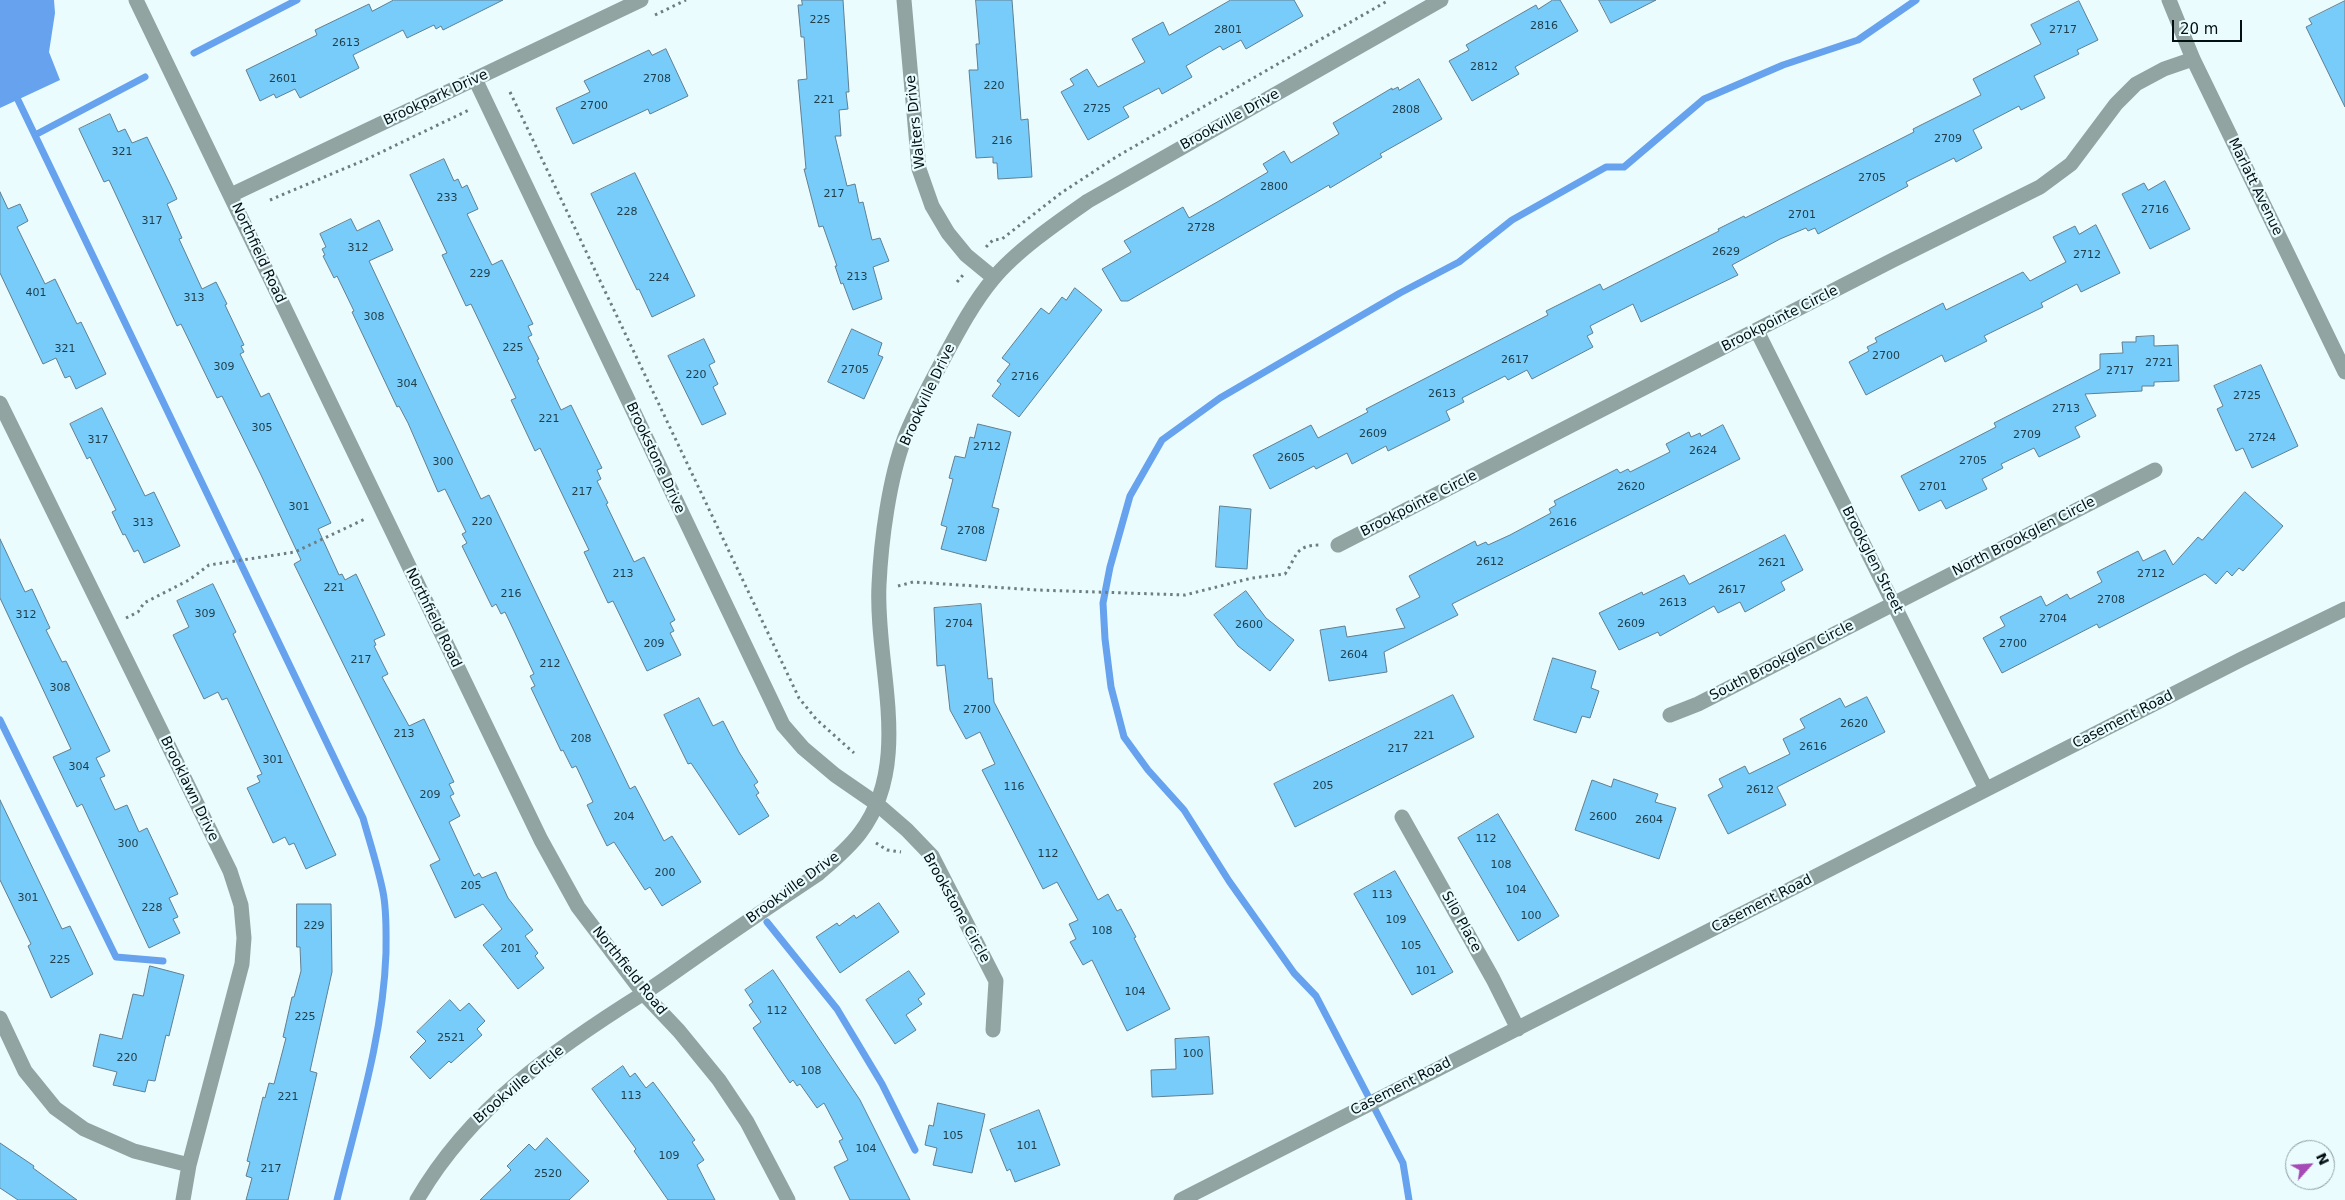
<!DOCTYPE html>
<html>
<head>
<meta charset="utf-8">
<style>
  body { margin:0 }
  #map { position:relative; width:2345px; height:1200px; overflow:hidden; background:#ebfcff; font-family:"DejaVu Sans",sans-serif }
  canvas { display:block }
  .north { position:absolute; left:2285px; top:1140px; width:50px; height:50px; box-sizing:border-box; background:#ebfcff; border:1px solid #8e9ea1; border-radius:50%; rotate:64deg; font-size:14px; font-weight:700; line-height:20px; text-align:center; color:#021013 }
  .north::after { content:''; display:block; margin:auto; width:18px; height:22px; background:#a54ab6; clip-path:polygon(50% 0,100% 100%,50% 72%,0 100%) }
  .scale { position:absolute; left:2172px; top:20px; width:70px; height:22px; box-sizing:border-box; border:2px solid #021013; border-top:0; padding-left:6px; font-size:15px; line-height:18px; white-space:nowrap; color:#021013; -webkit-text-stroke:4px #ebfcff; paint-order:stroke }
</style>
</head>
<body>
<div id="map">
<canvas width="2345" height="1200"></canvas>
<div class="north">N</div>
<div class="scale">20 m</div>
</div>
<script>
const ctx = document.querySelector('canvas').getContext('2d');
ctx.lineJoin = 'round';
function fill(path, color) { ctx.fillStyle = color; ctx.fill(path, 'evenodd'); }
function stroke(path, color, width, dash) { ctx.strokeStyle = color; ctx.lineWidth = width; ctx.lineCap = dash ? 'butt' : 'round'; ctx.setLineDash(dash || []); ctx.stroke(path); }
function drawText(font, color, halo, rows, align = 'center') {
  ctx.font = font + ' "DejaVu Sans",sans-serif'; ctx.lineWidth = 4.5; ctx.setLineDash([]); ctx.textBaseline = 'middle'; ctx.strokeStyle = halo; ctx.fillStyle = color; for (const [text, x, y, turn = 0] of rows) {
    ctx.save(); ctx.translate(x, y); ctx.rotate((+turn || 0) * Math.PI / 180); ctx.textAlign = isNaN(turn) ? turn : align; if (halo) ctx.strokeText(text, 0, 0); ctx.fillText(text, 0, 0); ctx.restore();
  }
}
fill(new Path2D(`
  M0,0H54L55,13L49,52L60,80L0,108Z`), '#66a2ee');
stroke(new Path2D(`
  M194,53L297,0
  M18,100L363,818C370,843 378,867 383,892C387,912 386,933 386,953C383,1038 357,1118 337,1200
  M35,135L145,77
  M0,720L116,957L163,961
  M767,922L837,1009L882,1084L915,1150
  M1409,1200L1403,1163L1316,996L1294,973L1229,881L1184,810L1148,770L1124,737L1111,687L1105,639L1103,603L1110,567L1130,496L1162,440L1220,398L1400,293L1459,262L1512,220L1606,167H1624L1704,99L1783,65L1858,40L1916,0`), '#66a2ee', 7);
const building = new Path2D(`
  M394,0H503L443,30L441,26L436,29L434,25L407,38L403,30L353,55L359,68L300,98L295,89L276,98L274,94L260,101L246,70L317,35L315,30L369,4L372,11Z
  M802,0H843L849,92H846L848,109L839,110L841,136H835L847,186L855,184L859,203L863,202L872,240L880,238L889,261L873,267L882,299L853,310L843,283L841,284L835,266H837L823,226L819,227L804,169H806L798,80L807,79L804,37H801L798,5H802Z
  M976,0H1012L1021,120L1028,119L1032,177L998,179L997,163H993V157L976,158L969,70H978L976,44H979Z
  M1231,0H1294L1303,16L1246,49L1241,40L1223,50L1220,46L1186,66L1192,77L1162,94L1159,88L1123,107L1129,117L1088,140L1061,92L1074,85L1070,79L1087,69L1098,87L1145,62L1132,39L1163,22L1169,35Z
  M1553,0H1560L1578,31L1515,67L1519,74L1472,101L1449,61L1469,50L1466,45L1536,5L1538,9Z
  M1599,0H1656L1611,23Z
  M2079,1L2098,40L2077,50L2079,54L2034,76L2045,98L2021,110L2019,106L1973,130L1982,148L1956,162L1954,158L1906,182L1908,186L1818,234L1815,228L1808,231L1806,228L1780,239L1732,265L1738,275L1641,322L1633,304L1590,326L1593,333L1587,336L1593,347L1532,379L1527,370L1508,380L1505,376L1462,398L1464,402L1446,411L1450,420L1388,451L1386,446L1352,464L1347,453L1316,469L1314,466L1270,489L1253,455L1311,425L1318,438L1368,412L1366,409L1548,315L1546,311L1600,284L1603,290L1719,231L1718,229L1744,216L1745,218L1914,132L1913,129L1981,95L1973,79L2041,44L2031,25Z
  M2345,1V107L2306,27L2312,24L2309,19Z
  M666,49L688,96L650,114L648,109L573,144L556,108L590,92L584,81L649,50L652,55Z
  M1419,79L1442,119L1380,154L1382,157L1330,188L1329,185L1128,301H1121L1102,269L1131,252L1124,241L1183,207L1189,218L1219,201L1268,172L1263,164L1284,151L1291,163L1339,134L1333,123L1392,88V90L1398,87L1399,90Z
  M110,114L118,132L125,129L132,143L147,137L172,188L177,199L167,204L182,238L179,239L202,289L216,282L227,304L225,305L244,345L241,346L244,352L240,354L261,397L269,393L331,523L318,529L339,575L342,574L345,580L356,574L385,635L374,640L376,645L374,646L388,674L382,677L409,726L424,719L454,782L449,784L454,794L450,796L460,816L449,822L474,876L479,873L482,878L496,872L508,898L533,930L525,936L538,953L535,956L544,968L518,989L483,945L502,929L483,904L455,918L430,865L440,860L294,564L301,560L261,475L222,396L217,398L181,324L177,326L109,180L104,182L79,129Z
  M444,159L454,181L458,179L462,188L467,185L478,209L467,214L492,265L502,260L533,324L528,326L532,335L528,337L539,359L537,360L561,410L571,405L602,468L597,470L601,479L597,481L608,503L606,504L634,562L644,557L675,620L670,623L674,631L670,633L681,655L647,671L613,601L608,603L584,552L589,550L540,448L535,451L511,400L516,398L471,304L466,306L442,255L447,253L410,175Z
  M635,173L695,296L652,317L639,289L637,290L591,194Z
  M2165,181L2190,229L2150,249L2122,194L2144,183L2148,190Z
  M0,192L8,209L20,204L28,221L17,227L45,284L55,279L77,324L81,322L106,374L76,389L70,376L65,378L56,358L43,364L0,273Z
  M351,219L357,231L379,220L393,250L369,261L481,499L489,495L630,789L635,786L664,841L672,836L701,882L662,906L650,887L645,890L614,842L607,846L595,822L587,805L593,802L576,766L572,768L563,750L561,751L531,688L535,686L530,676L534,674L515,633L505,612L501,614L496,604L492,607L462,546L467,543L462,534L466,532L445,489L438,492L408,423L399,406L397,407L352,312L354,311L337,276L334,278L323,256L325,255L322,249L326,247L320,234Z
  M2096,225L2120,273L2081,292L2077,284L2041,303L2043,307L1984,336L1987,341L1945,362L1942,355L1866,395L1849,362L1869,351L1867,347L1877,342L1875,338L1943,303L1946,310L2023,272L2030,281L2066,262L2053,237L2075,226L2079,234Z
  M1075,288L1102,310L1019,417L992,396L1001,384L997,381L1010,364L1002,358L1041,308L1049,314L1062,297L1066,300Z
  M852,329L882,343L878,355L883,357L864,399L828,382Z
  M2154,336V346L2178,345L2179,381L2154,382V386H2142V391L2085,394L2096,416L2075,427L2080,437L2039,457L2034,448L2001,464L2003,468L1982,479L1987,489L1946,509L1941,500L1919,511L1901,476L1996,427L1994,423L2100,369V354L2123,353L2122,342H2136V337Z
  M704,339L715,362L709,365L718,384L713,387L726,414L702,425L668,356Z
  M2261,365L2298,446L2252,468L2243,448L2236,451L2217,409L2223,406L2214,386Z
  M102,408L145,496L154,492L180,546L144,563L138,550L134,552L125,534L123,535L112,512L116,510L90,457L87,459L70,424Z
  M978,424L1011,432L992,507L999,509L986,561L941,549L947,527L941,525L953,479L949,478L955,456L965,458L970,437L974,438Z
  M1723,425L1740,459L1452,604L1458,615L1384,652L1387,672L1329,681L1320,630L1345,626L1347,637L1405,628L1396,609L1420,597L1409,576L1475,541L1477,546L1486,542L1488,545L1510,535L1551,513L1549,509L1556,505L1554,501L1617,469L1620,473L1628,469L1630,472L1670,452L1666,444L1689,432L1691,437L1700,433L1701,436Z
  M2245,492L2283,526L2243,571L2239,568L2232,576L2227,571L2216,584L2205,574L2099,628L2097,624L2002,673L1983,638L2005,626L2000,617L2041,596L2046,606L2067,594L2070,599L2102,582L2097,572L2138,551L2143,561L2165,550L2173,565L2198,537L2202,540Z
  M1220,506L1251,509L1247,569L1216,567Z
  M1785,535L1803,570L1781,582L1785,590L1745,612L1740,602L1718,613L1714,606L1660,636L1658,632L1619,650L1599,613L1642,592L1643,595L1684,575L1689,584Z
  M0,539L25,592L32,589L50,628L46,630L62,662L66,661L110,751L96,758L105,776L100,778L115,810L127,805L139,832L147,828L178,894L169,898L178,917L173,919L180,933L149,948L82,804L77,807L53,757L71,749L0,598Z
  M213,584L236,632L233,634L336,855L306,869L294,843L289,845L285,837L273,843L247,788L260,782L257,776L262,774L227,698L222,700L218,692L204,699L173,635L189,627L177,601Z
  M1246,591L1266,618L1294,640L1270,671L1238,646L1214,615Z
  M981,604L988,679L992,678L994,702L1098,900L1108,894L1117,911L1121,909L1136,937L1134,938L1170,1009L1127,1031L1092,960L1083,965L1070,942L1076,939L1069,924L1078,920L1057,882L1043,889L982,770L995,764L980,732L966,739L950,710L945,665L937,666L934,608Z
  M1553,658L1596,671L1591,688L1599,691L1590,718L1582,716L1576,733L1534,720Z
  M1453,695L1474,737L1295,827L1274,784Z
  M1867,697L1885,732L1777,787L1786,805L1728,834L1708,795L1723,787L1719,779L1745,766L1749,774L1790,754L1783,739L1805,728L1800,719L1840,698L1845,707Z
  M699,698L713,726L723,721L739,752L758,782L754,785L759,793L756,795L769,816L739,835L691,763L688,764L664,715Z
  M1614,779L1658,794L1655,802L1676,808L1659,859L1575,830L1592,780L1611,787Z
  M0,800L62,929L70,926L93,974L51,998L28,946L31,944L0,880Z
  M1498,814L1559,916L1518,941L1458,838Z
  M1395,871L1453,972L1412,995L1354,894Z
  M879,903L899,932L840,973L816,937L837,923L839,926L854,915L856,918Z
  M297,904H331L332,972L310,1071L317,1073L288,1200H246L252,1178L246,1176L250,1162L247,1161L263,1097L265,1098L269,1083L274,1084L286,1038L283,1037L292,997H294L301,971L300,947H297Z
  M150,966L184,975L169,1036L166,1035L155,1081L148,1080L145,1092L113,1085L117,1072L93,1066L100,1034L122,1039L133,994L143,996Z
  M773,970L860,1100L910,1200H850L834,1167L848,1160L839,1141L843,1139L824,1103L817,1108L800,1084L797,1086L793,1080L790,1083L753,1028L761,1022L749,1005L753,1002L745,990Z
  M909,971L925,994L918,999L922,1004L906,1015L916,1030L895,1044L866,1000Z
  M450,1000L460,1011L469,1003L485,1021L477,1029L482,1035L451,1063L449,1061L430,1079L410,1057L426,1041L417,1032Z
  M1209,1037L1213,1094L1152,1097L1151,1070L1176,1069L1175,1039Z
  M623,1066L630,1077L635,1073L646,1088L653,1082L668,1102L695,1140L692,1142L704,1160L697,1165L715,1200H668L634,1151L636,1149L592,1089Z
  M938,1103L985,1114L972,1173L933,1165L937,1148L925,1145L929,1125L933,1126Z
  M1039,1110L1060,1165L1015,1182L1010,1169L1007,1171L990,1130Z
  M547,1138L589,1181L569,1200H480L511,1170L507,1166L529,1144L535,1150Z
  M0,1143L34,1166L33,1168L77,1200H18L0,1188Z`);
fill(building, '#78ccf9');
stroke(building, '#607f91', 1);
stroke(new Path2D(`
  M655,15L686,0
  M510,92L799,698L816,719L854,753
  M270,200L367,159L469,110
  M986,247L993,240L1002,239L1061,193L1116,157L1389,0
  M957,282L963,275
  M898,586L913,582L1037,590L1185,595L1252,578L1285,574C1297,557 1294,545 1320,545
  M126,618L138,612L144,603L189,580L209,565L295,552L365,519
  M876,843L887,850L901,852`), '#6d7d80', 3, [2.5, 4]);
stroke(new Path2D(`
  M136,0L541,840L578,907L643,993L679,1031L719,1080L747,1122L788,1200
  M904,0L919,169L932,206L948,233L966,255L994,278
  M2169,0L2193,59L2345,372
  M475,79L783,725L803,748L835,775L877,804L907,830L932,856L996,981L993,1030
  M231,195L641,0
  M1757,331L1986,789
  M0,403L230,871L241,905L244,938L242,964L189,1165L183,1200
  M1338,545L1893,260L2040,187L2071,164L2116,104L2136,84L2164,69L2193,59
  M1670,715L1698,704L2155,470
  M1402,817L1493,979L1518,1029
  M0,1018L25,1071L55,1108L84,1129L134,1151L189,1165
  M417,1200C470,1108 556,1048 644,993C666,979 687,963 709,948C745,923 782,898 818,874C833,861 848,849 860,833C914,762 875,666 879,585C881,541 889,479 905,437C916,409 932,381 946,354C960,328 974,302 993,279C1016,251 1058,222 1088,201L1441,0
  M1181,1200L2242,659L2345,609`), '#92a4a2', 15);
drawText('11px', '#203f4c', null, [
  ["225",820,20],
  ["2816",1544,26],
  ["2801",1228,30],
  ["2717",2063,30],
  ["2613",346,43],
  ["2812",1484,67],
  ["2601",283,79],
  ["2708",657,79],
  ["220",994,86],
  ["221",824,100],
  ["2700",594,106],
  ["2725",1097,109],
  ["2808",1406,110],
  ["2709",1948,139],
  ["216",1002,141],
  ["321",122,152],
  ["2705",1872,178],
  ["2800",1274,187],
  ["217",834,194],
  ["233",447,198],
  ["2716",2155,210],
  ["228",627,212],
  ["2701",1802,215],
  ["317",152,221],
  ["2728",1201,228],
  ["312",358,248],
  ["2629",1726,252],
  ["2712",2087,255],
  ["229",480,274],
  ["213",857,277],
  ["224",659,278],
  ["401",36,293],
  ["313",194,298],
  ["308",374,317],
  ["225",513,348],
  ["321",65,349],
  ["2700",1886,356],
  ["2617",1515,360],
  ["2721",2159,363],
  ["309",224,367],
  ["2705",855,370],
  ["2717",2120,371],
  ["220",696,375],
  ["2716",1025,377],
  ["304",407,384],
  ["2613",1442,394],
  ["2725",2247,396],
  ["2713",2066,409],
  ["221",549,419],
  ["305",262,428],
  ["2609",1373,434],
  ["2709",2027,435],
  ["2724",2262,438],
  ["317",98,440],
  ["2712",987,447],
  ["2624",1703,451],
  ["2605",1291,458],
  ["2705",1973,461],
  ["300",443,462],
  ["2620",1631,487],
  ["2701",1933,487],
  ["217",582,492],
  ["301",299,507],
  ["220",482,522],
  ["313",143,523],
  ["2616",1563,523],
  ["2708",971,531],
  ["2612",1490,562],
  ["2621",1772,563],
  ["213",623,574],
  ["2712",2151,574],
  ["221",334,588],
  ["2617",1732,590],
  ["216",511,594],
  ["2708",2111,600],
  ["2613",1673,603],
  ["309",205,614],
  ["312",26,615],
  ["2704",2053,619],
  ["2704",959,624],
  ["2609",1631,624],
  ["2600",1249,625],
  ["209",654,644],
  ["2700",2013,644],
  ["2604",1354,655],
  ["217",361,660],
  ["212",550,664],
  ["308",60,688],
  ["2700",977,710],
  ["2620",1854,724],
  ["213",404,734],
  ["221",1424,736],
  ["208",581,739],
  ["2616",1813,747],
  ["217",1398,749],
  ["301",273,760],
  ["304",79,767],
  ["205",1323,786],
  ["116",1014,787],
  ["2612",1760,790],
  ["209",430,795],
  ["204",624,817],
  ["2600",1603,817],
  ["2604",1649,820],
  ["112",1486,839],
  ["300",128,844],
  ["112",1048,854],
  ["108",1501,865],
  ["200",665,873],
  ["205",471,886],
  ["104",1516,890],
  ["113",1382,895],
  ["301",28,898],
  ["228",152,908],
  ["100",1531,916],
  ["109",1396,920],
  ["229",314,926],
  ["108",1102,931],
  ["105",1411,946],
  ["201",511,949],
  ["225",60,960],
  ["101",1426,971],
  ["104",1135,992],
  ["112",777,1011],
  ["225",305,1017],
  ["2521",451,1038],
  ["100",1193,1054],
  ["220",127,1058],
  ["108",811,1071],
  ["113",631,1096],
  ["221",288,1097],
  ["105",953,1136],
  ["101",1027,1146],
  ["104",866,1149],
  ["109",669,1156],
  ["217",271,1169],
  ["2520",548,1174]
]);
drawText('14px', '#021013', '#ebfcff', [
  ["Brookpark Drive",436,98,-25],
  ["Brookville Drive",1230,120,-29],
  ["Walters Drive",916,122,-96],
  ["Marlatt Avenue",2255,187,64],
  ["Northfield Road",258,253,65],
  ["Brookpointe Circle",1780,319,-27],
  ["Brookville Drive",928,395,-65],
  ["Brookstone Drive",655,458,65],
  ["Brookpointe Circle",1419,504,-27],
  ["North Brookglen Circle",2024,537,-27],
  ["Brookglen Street",1872,560,63],
  ["Northfield Road",433,618,64],
  ["South Brookglen Circle",1782,661,-27],
  ["Casement Road",2123,720,-27],
  ["Brooklawn Drive",189,789,64],
  ["Brookville Drive",793,888,-36],
  ["Casement Road",1762,904,-27],
  ["Brookstone Circle",956,908,61],
  ["Silo Place",1461,922,61],
  ["Northfield Road",629,971,51],
  ["Brookville Circle",519,1085,-40],
  ["Casement Road",1401,1087,-27]
]);
</script>
</body>
</html>
